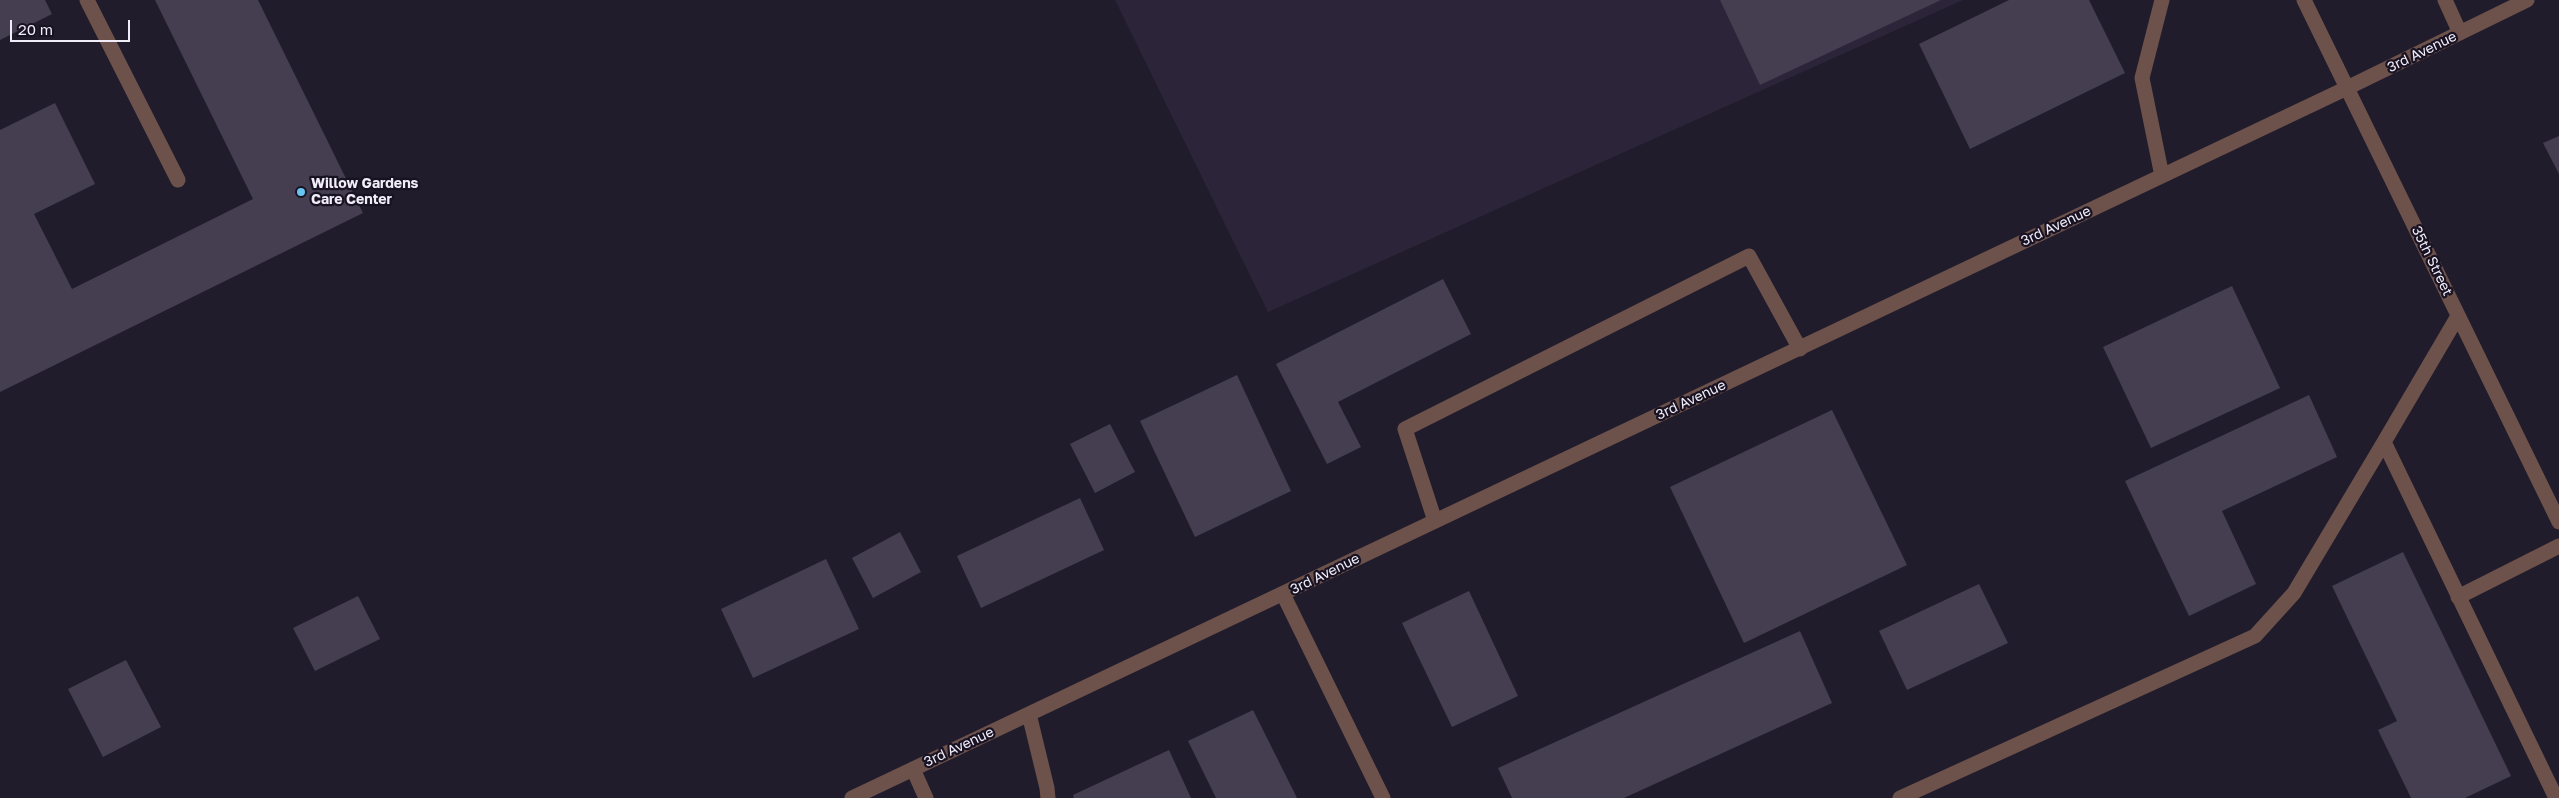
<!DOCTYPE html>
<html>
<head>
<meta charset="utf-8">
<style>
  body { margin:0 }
  #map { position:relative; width:2559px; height:798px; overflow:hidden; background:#211c2b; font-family:"Golos Text",sans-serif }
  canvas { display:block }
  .scale { position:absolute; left:10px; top:20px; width:120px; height:22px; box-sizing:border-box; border:2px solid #f0edf8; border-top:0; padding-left:6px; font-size:15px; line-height:18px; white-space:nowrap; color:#f0edf8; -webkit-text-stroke:4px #181222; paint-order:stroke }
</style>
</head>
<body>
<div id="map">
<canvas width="2559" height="798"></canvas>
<div class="scale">20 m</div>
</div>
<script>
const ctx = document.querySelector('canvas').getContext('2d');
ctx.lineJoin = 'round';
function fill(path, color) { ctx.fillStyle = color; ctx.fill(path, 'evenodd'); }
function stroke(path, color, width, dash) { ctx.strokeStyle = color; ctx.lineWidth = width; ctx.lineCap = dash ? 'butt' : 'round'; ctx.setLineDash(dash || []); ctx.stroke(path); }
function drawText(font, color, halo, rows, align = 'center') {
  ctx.font = font + ' "Golos Text",sans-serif'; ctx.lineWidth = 4.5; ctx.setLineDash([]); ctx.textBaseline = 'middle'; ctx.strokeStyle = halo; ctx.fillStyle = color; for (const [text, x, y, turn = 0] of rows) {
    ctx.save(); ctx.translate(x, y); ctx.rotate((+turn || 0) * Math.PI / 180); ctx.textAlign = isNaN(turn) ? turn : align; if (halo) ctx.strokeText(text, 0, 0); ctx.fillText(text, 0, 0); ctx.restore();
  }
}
fill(new Path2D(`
  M1115,0H1963L1268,312Z`), '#2c2439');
fill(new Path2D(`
  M0,0H45L52,14L0,40Z
  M155,0H258L363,213L0,392V130L55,103L95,184L34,214L72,289L253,199Z
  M1720,0H1941L1760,85Z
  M2009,0H2089L2125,73L1970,149L1919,44Z
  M2559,136V174L2543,143Z
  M1443,279L1471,334L1338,402L1361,447L1327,464L1276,364Z
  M2232,286L2280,388L2151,448L2103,347Z
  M1237,375L1291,491L1195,537L1140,421Z
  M2309,395L2337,457L2222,511L2256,584L2189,616L2125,481Z
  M1832,410L1907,565L1744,643L1670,487Z
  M1110,424L1135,472L1095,493L1070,444Z
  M1080,498L1104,550L981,608L957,556Z
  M900,532L921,572L873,598L852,558Z
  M2403,552L2511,776L2465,798H2411L2378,730L2397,721L2332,586Z
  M826,559L859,629L753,678L721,609Z
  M1979,584L2008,643L1907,690L1879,631Z
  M1469,591L1518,696L1452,727L1402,623Z
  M358,596L380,639L315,671L293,628Z
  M1800,631L1832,703L1624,798H1512L1498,768Z
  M126,660L161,727L103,757L68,689Z
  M1253,710L1297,798H1216L1188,741Z
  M1169,750L1191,798H1074L1073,795Z`), '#443e50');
stroke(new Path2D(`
  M87,0L178,180
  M2304,0L2559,522
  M2445,0L2460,33
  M2162,176L2142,78L2162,0
  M2458,316L2384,442L2556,798
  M1435,521L1405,429L1749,256L1800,349
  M1283,594L1383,798
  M2458,597L2559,546
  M1029,714L1047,788L1048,798
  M913,769L926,798
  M852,798L2347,88L2527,0
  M1900,798L2255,636L2294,593L2384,442`), '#6d524c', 15);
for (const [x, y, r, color] of [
  [301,192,5,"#68c4f0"]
]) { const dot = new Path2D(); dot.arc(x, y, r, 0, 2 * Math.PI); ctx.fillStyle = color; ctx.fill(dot); stroke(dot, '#181222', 2); }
drawText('14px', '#f0edf8', '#181222', [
  ["3rd Avenue",2422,52,-26],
  ["3rd Avenue",2056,226,-25],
  ["35th Street",2432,261,64],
  ["3rd Avenue",1691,400,-25],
  ["3rd Avenue",1325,574,-26],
  ["3rd Avenue",959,747,-25]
]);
drawText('bold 14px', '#f0edf8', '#181222', [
  ["Willow Gardens",311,184],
  ["Care Center",311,200]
], 'left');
</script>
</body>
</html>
